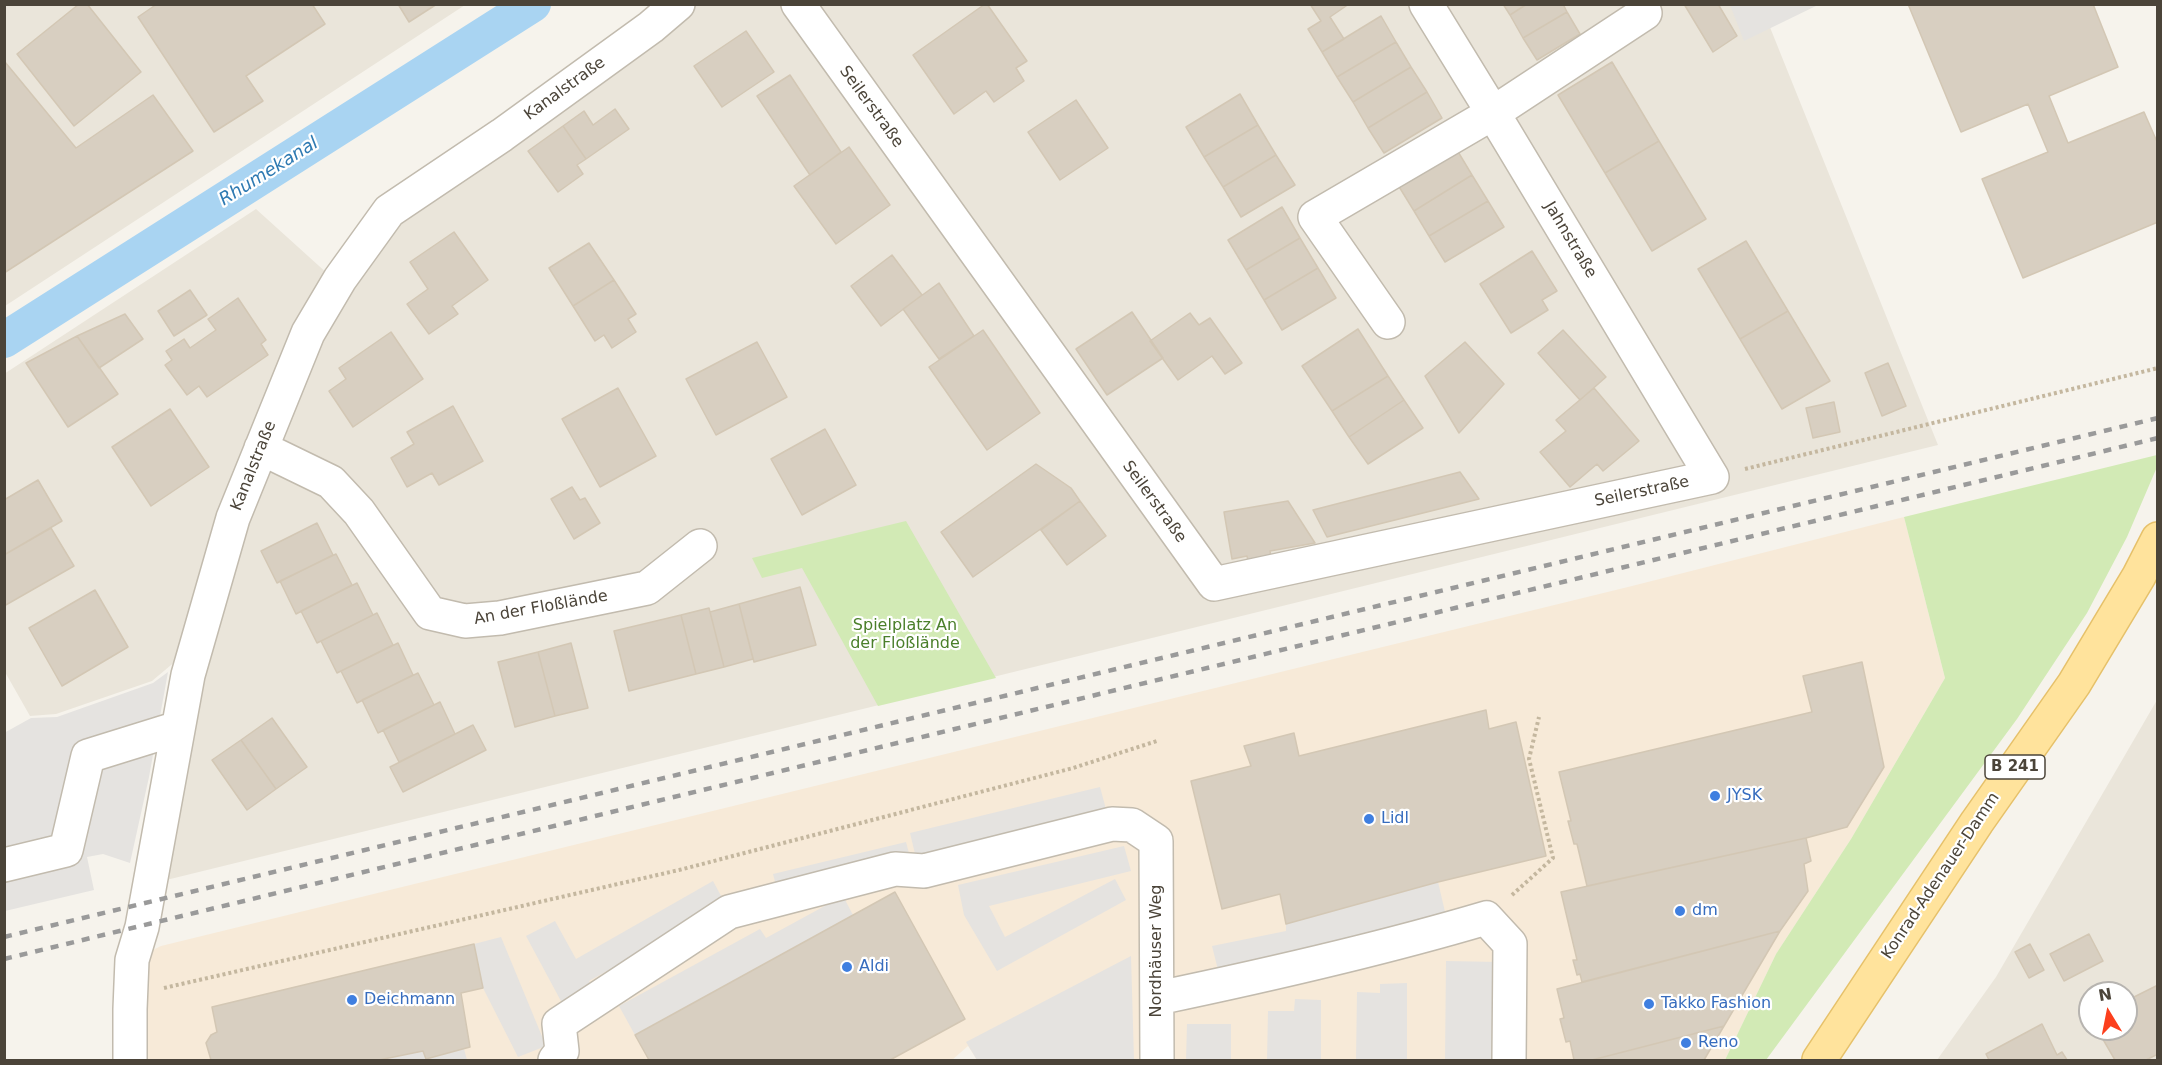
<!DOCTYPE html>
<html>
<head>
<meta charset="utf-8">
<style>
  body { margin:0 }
  #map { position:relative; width:2162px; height:1065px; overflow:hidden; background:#f6f3ec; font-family:"DejaVu Sans",sans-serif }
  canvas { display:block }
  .frame { position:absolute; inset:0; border:6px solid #4b4439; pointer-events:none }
  .north { position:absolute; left:2078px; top:981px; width:60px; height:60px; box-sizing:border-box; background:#fff; border:2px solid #b7b4b0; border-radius:50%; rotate:350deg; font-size:16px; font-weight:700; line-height:24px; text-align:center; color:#4b4439 }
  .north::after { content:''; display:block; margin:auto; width:21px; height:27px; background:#fc3f1d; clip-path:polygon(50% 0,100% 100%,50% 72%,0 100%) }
</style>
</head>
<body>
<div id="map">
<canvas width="2162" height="1065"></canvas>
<div class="frame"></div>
<div class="north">N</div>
</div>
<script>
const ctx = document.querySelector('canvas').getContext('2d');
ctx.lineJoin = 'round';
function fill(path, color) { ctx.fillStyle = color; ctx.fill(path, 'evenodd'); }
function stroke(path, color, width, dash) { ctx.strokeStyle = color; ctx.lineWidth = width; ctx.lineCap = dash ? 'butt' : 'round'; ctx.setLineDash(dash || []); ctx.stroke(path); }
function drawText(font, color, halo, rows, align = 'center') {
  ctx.font = font + ' "DejaVu Sans",sans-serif'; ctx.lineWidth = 4.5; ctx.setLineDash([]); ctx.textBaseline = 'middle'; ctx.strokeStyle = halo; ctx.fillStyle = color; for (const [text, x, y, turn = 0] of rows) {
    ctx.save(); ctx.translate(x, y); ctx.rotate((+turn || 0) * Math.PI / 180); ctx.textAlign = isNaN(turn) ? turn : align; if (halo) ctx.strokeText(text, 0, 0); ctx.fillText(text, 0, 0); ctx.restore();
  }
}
fill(new Path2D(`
  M5,5H465L5,306Z
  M678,5H1761L1938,445L150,884L261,448L389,211Z
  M256,209L329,275L177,660L152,681L56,714L30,716L5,672L4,374Z
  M2157,700V1060H1937L1996,977ZM2090,993H2126V1029H2090Z`), '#eae5da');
fill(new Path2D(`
  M1904,517L1945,678L1851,839L1776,954L1725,1060H977L968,1046L952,1060H130L132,960L161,946L1632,586Z`), '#f7ead8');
fill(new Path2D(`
  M2157,455V467L2127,537L2087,613L2017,719L1766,1060H1725L1776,954L1851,839L1945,678L1904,517Z
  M906,521L996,678L878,706L802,568L762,578L752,558Z`), '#d2eab5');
fill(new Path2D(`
  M1730,5V4L1818,5L1744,41Z
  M168,672L149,777L130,863L103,854L87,857L94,890L5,911L4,733L31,718L57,717L153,683Z
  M1100,787L1107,813L916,858L910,833Z
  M906,842L910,857L777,889L773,874Z
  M1124,846L1131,871L989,906L1005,937L1115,879L1126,900L997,971L964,915L958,885Z
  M713,881L726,905L589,981L592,987L562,1003L526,936L555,921L576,959Z
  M1438,882L1446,916L1218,970L1212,946L1286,931V924Z
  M843,896L853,915L635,1035L619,1006L760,929L766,938Z
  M501,937L546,1046L518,1057L483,988L474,944Z
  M1131,956L1134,1060H977L966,1042Z
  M1446,961L1499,962L1498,1060H1445Z
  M1407,983V1060H1356L1357,992L1380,993V984Z
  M1295,999L1321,1000V1060H1267L1268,1011H1294Z
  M1187,1024H1231V1060H1186Z
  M464,1049L467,1060H379L423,1051L426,1059Z`), '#e5e3e0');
stroke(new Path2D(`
  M4,340L533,4`), '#a9d4f2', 36);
const building = new Path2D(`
  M79,4H87L141,72L74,126L17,54Z
  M157,4H312L325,24L246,76L263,101L214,132L138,17Z
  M398,4H437L409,22Z
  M985,4H987L1027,61L1016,68L1024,81L994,102L986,91L954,114L913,55Z
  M1310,4H1349L1330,17L1344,39L1322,52L1308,29L1321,21Z
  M1503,4H1527L1510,15Z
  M1527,4H1563L1567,12L1523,38L1510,15Z
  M1684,4H1718L1737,36L1713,52Z
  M1908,4H2093L2118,67L2049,96L2068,143L2144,112L2158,144V222L2023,278L1982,179L2048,152L2028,104L1961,132Z
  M1567,12L1580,34L1537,60L1523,38Z
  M1381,16L1396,42L1337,77L1322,52Z
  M746,31L774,72L722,107L694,66Z
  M1396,42L1411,67L1353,102L1337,77Z
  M5,62L76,148L153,95L193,151L4,273Z
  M1612,62L1659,141L1605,173L1558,95Z
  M1411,67L1427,92L1368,128L1353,102Z
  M790,75L841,152L810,175L757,96Z
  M1427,92L1442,118L1384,153L1368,128Z
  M1240,94L1258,125L1204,157L1186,127Z
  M1076,100L1108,148L1060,180L1028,132Z
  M615,109L629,129L586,159L563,126L584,111L593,125Z
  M1258,125L1276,155L1223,187L1204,157Z
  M563,126L586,159L577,165L583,174L558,192L528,151Z
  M1659,141L1706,219L1652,251L1605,173Z
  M849,147L890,205L836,244L794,186Z
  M1457,150L1472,175L1414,211L1398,185Z
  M1276,155L1295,185L1241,217L1223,187Z
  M1472,175L1488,201L1429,236L1414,211Z
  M1488,201L1504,227L1445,262L1429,236Z
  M1282,207L1300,238L1246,270L1228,240Z
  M454,232L488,280L452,306L458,314L429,334L407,304L428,289L410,262Z
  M1300,238L1318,268L1264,300L1246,270Z
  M1746,241L1788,311L1740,339L1698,269Z
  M589,243L614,280L573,306L549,268Z
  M1532,251L1557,291L1542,300L1548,310L1511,333L1480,284Z
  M892,255L922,295L881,326L851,286Z
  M1318,268L1336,298L1282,330L1264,300Z
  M614,280L636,314L628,319L636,332L612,348L604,335L595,341L573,306Z
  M939,283L974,336L939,359L903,309Z
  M190,290L207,315L174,336L158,311Z
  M238,298L266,340L261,344L268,355L207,397L199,386L187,395L165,365L172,360L166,351L184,339L190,348L216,330L208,319Z
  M1788,311L1830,381L1782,409L1740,339Z
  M1132,312L1163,358L1107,395L1076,349Z
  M1190,313L1199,325L1210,318L1242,363L1225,374L1212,356L1178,380L1150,341Z
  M125,314L143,339L99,368L77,336Z
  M1358,329L1388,376L1332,411L1302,366Z
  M983,330L1040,413L987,450L929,367Z
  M1563,330L1606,377L1580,400L1538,353Z
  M391,332L423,379L353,427L329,391L346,379L339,368Z
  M77,336L118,394L68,427L26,363Z
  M757,342L787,397L716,435L686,379Z
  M1465,342L1504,384L1459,433L1425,376Z
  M1888,363L1906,406L1882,416L1865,373Z
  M1388,376L1404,400L1349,437L1332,411Z
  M618,388L656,456L600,487L562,419Z
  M1594,388L1639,441L1603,471L1597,464L1570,487L1540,452L1566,431L1556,420Z
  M1404,400L1423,428L1368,464L1349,437Z
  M1834,402L1840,432L1813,438L1806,408Z
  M453,406L483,461L439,485L432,473L407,487L391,458L414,444L407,432Z
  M170,409L209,467L151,506L112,447Z
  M825,429L856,485L802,515L771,459Z
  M1036,464L1071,488L1080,501L973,577L941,532Z
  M1460,472L1479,499L1327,537L1313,510Z
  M38,480L62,521L4,555V500Z
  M572,487L580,500L585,498L600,523L574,539L551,499Z
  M1080,501L1106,536L1067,565L1041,530Z
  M1288,501L1315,543L1270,551L1272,565L1250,569L1247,556L1232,559L1224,512Z
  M317,523L333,555L277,583L261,551Z
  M51,528L74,566L4,606V555Z
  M336,554L352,585L296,614L280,581Z
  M357,583L373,615L317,643L301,611Z
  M800,587L816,645L754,662L739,604Z
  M95,590L128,647L62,686L29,628Z
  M739,604L753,659L724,667L710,612Z
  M709,608L724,667L696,674L681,615Z
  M377,613L393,645L337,673L321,641Z
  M681,615L696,674L629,691L614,631Z
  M398,643L413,675L357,703L341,671Z
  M571,643L588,708L555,716L538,652Z
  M538,652L555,716L515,727L498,662Z
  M1862,662L1884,767L1847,827L1806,838L1587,886L1577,844H1574L1568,821H1571L1559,772L1812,712L1803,676Z
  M418,673L434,705L378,733L362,700Z
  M440,702L455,734L399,762L383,730Z
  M1486,710L1489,729L1516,722L1546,856L1438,882L1286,924L1280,894L1222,909L1191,781L1251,766L1244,746L1294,733L1299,756Z
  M272,718L307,767L276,789L241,740Z
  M473,725L486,750L403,792L390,767Z
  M241,740L276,789L247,810L212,760Z
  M1806,838L1811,861L1804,864L1808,891L1780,931L1582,982L1580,974L1577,975L1573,960H1577L1561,892Z
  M895,892L965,1019L890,1060H649L635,1035Z
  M1780,931L1724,1026L1592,1060H1574L1570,1041L1566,1042L1560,1019L1564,1018L1557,989Z
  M2089,934L2103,961L2064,981L2050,954Z
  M474,944L483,988L461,993L470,1047L426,1059L423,1051L379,1060H211L206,1043L211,1035L217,1032L212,1007Z
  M2030,944L2044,970L2029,978L2015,952Z
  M2158,985V1054L2146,1060H2115L2097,1029H2126V1001Z
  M2042,1024L2057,1055L2062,1052L2067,1060H1989L1986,1054Z
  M1724,1026L1704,1060H1592Z`);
fill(building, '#d8cfc1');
stroke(building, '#d3c7b4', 1.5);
const minor = new Path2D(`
  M798,4L1214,584L1712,477L1493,113L1426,4
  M1388,322L1315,217L1493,113L1645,13
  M261,448L331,482L359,512L430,613L465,621L500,618L647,588L700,546
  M4,865L66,850L88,756L178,728
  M1158,998C1268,975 1378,950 1486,918L1510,944L1509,1060
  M130,1060V1009L132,960L142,927L188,675L233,518L308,333L340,279L389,211L502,135L651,27L678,4
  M555,1060L562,1051L559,1024L729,912L895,869L924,871L1112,824L1132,825L1156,841L1157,1060`);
const major = new Path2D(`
  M1819,1060L1977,822L2074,684L2139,576L2158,539`);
stroke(minor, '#c2bbae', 36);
stroke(major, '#e6c16a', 36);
stroke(new Path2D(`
  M1745,469L2158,368
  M1512,895L1553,858L1529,759L1539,717
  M164,988L679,870L1073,768L1157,741`), '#c4b79f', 4, [3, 3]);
stroke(minor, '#fff', 33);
stroke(major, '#ffe39c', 33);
stroke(new Path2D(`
  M4,937L2158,418
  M4,959L2158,438`), '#9a9a9a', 4.5, [8, 8]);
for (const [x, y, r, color] of [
  [1715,796,6,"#3f7fe0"],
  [1369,819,6,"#3f7fe0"],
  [1680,911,6,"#3f7fe0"],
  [847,967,6,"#3f7fe0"],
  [352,1000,6,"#3f7fe0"],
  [1649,1004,6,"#3f7fe0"],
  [1686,1043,6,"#3f7fe0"]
]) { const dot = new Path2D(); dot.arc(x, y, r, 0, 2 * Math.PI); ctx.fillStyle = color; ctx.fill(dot); stroke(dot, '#fff', 2); }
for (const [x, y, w] of [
  [2015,767,60]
]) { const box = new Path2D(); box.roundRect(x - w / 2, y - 12, w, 24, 4.5); ctx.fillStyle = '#fff'; ctx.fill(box); stroke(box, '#4b4439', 1.5); }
drawText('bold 15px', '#4b4439', null, [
  ["B 241",2015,767]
]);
drawText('16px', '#4b4439', '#fff', [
  ["Kanalstraße",565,89,-36],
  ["Seilerstraße",871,107,54],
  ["Jahnstraße",1570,240,59],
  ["Kanalstraße",254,466,-68],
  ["Seilerstraße",1642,492,-12],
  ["Seilerstraße",1154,502,54],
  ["An der Floßlände",541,608,-10],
  ["Konrad-Adenauer-Damm",1941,876,-56],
  ["Nordhäuser Weg",1157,951,-90]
]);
drawText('16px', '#4a7f2a', '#fff', [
  ["Spielplatz An",905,626],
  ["der Floßlände",905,644]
]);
drawText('16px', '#366cbe', '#fff', [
  ["JYSK",1727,796],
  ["Lidl",1381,819],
  ["dm",1692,911],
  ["Aldi",859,967],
  ["Deichmann",364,1000],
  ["Takko Fashion",1661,1004],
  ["Reno",1698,1043]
], 'left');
drawText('italic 18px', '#2e7ab2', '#fff', [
  ["Rhumekanal",269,172,-32]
]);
</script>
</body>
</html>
